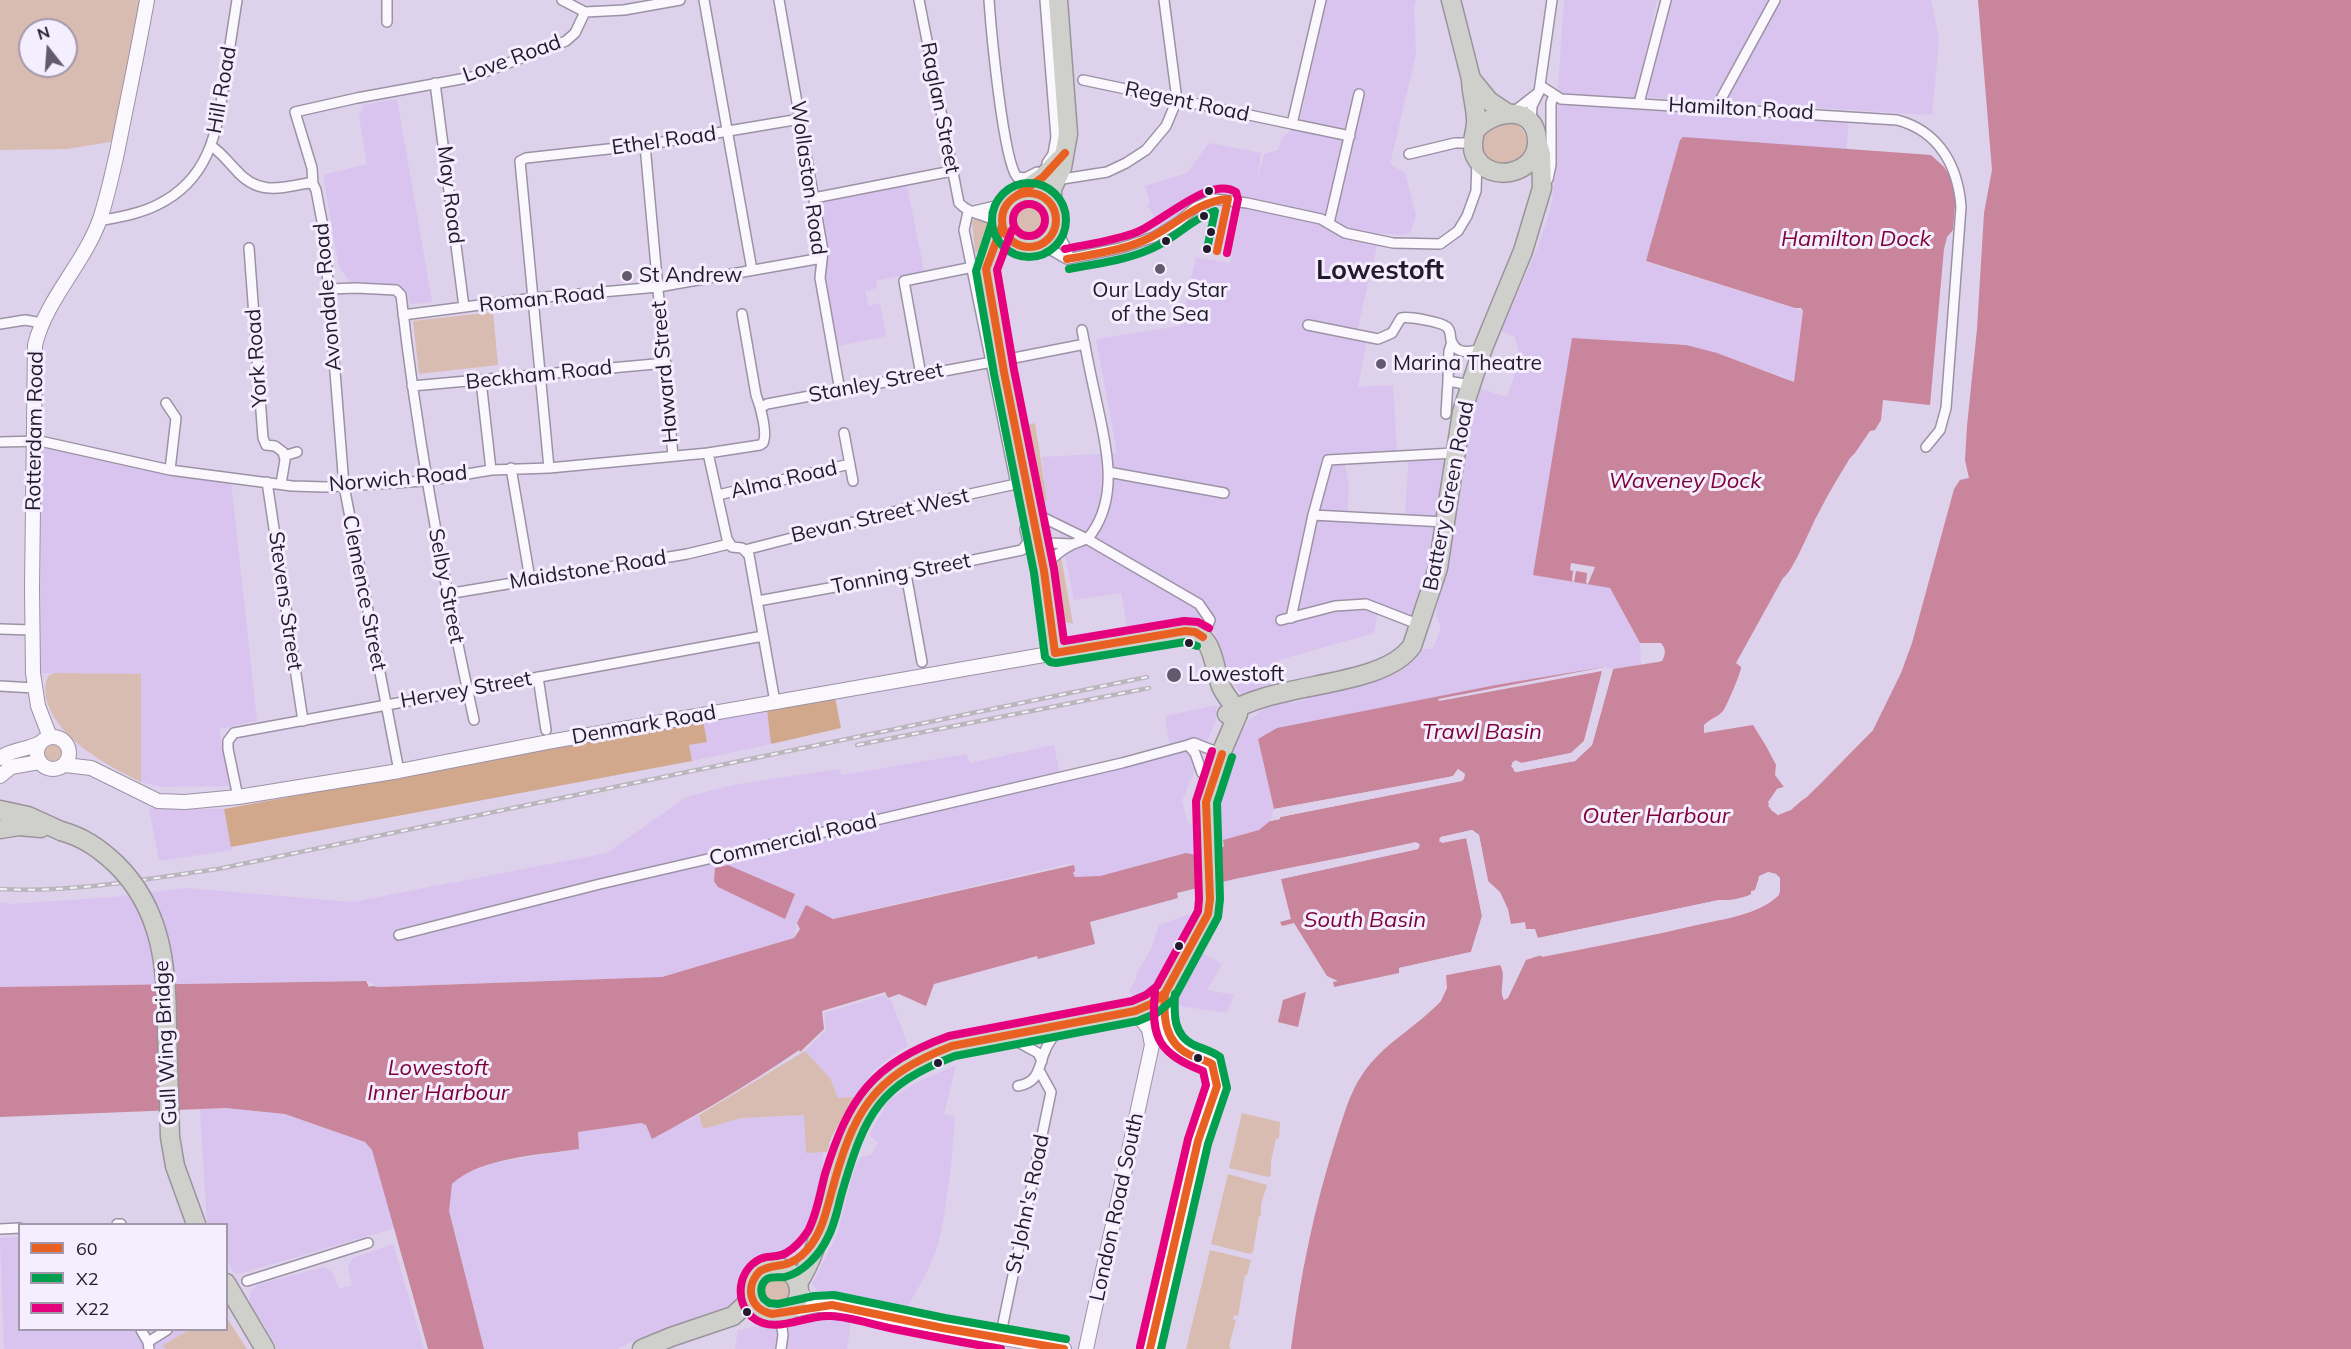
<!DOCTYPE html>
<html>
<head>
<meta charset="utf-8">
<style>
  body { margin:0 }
  #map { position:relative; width:2351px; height:1349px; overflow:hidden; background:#ded1eb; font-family:Mulish,sans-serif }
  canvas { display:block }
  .legend { position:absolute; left:18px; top:1223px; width:210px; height:108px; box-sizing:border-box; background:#f5eefe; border:2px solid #a199aa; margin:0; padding:8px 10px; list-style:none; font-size:18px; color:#231a2c }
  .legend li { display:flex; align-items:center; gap:12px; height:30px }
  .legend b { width:30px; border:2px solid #a199aa }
  .north { position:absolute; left:18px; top:18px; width:60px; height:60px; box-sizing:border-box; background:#f5eefe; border:2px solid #a199aa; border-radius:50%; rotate:343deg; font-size:16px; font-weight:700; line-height:24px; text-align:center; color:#231a2c }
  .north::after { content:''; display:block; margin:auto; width:21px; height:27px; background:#645a6f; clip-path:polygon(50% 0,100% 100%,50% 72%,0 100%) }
</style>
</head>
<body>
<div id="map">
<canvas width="2351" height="1349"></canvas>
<ul class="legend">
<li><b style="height:8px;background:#e86122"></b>60</li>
<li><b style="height:8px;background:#029f4f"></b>X2</li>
<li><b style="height:8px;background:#e5007d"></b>X22</li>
</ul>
<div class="north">N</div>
</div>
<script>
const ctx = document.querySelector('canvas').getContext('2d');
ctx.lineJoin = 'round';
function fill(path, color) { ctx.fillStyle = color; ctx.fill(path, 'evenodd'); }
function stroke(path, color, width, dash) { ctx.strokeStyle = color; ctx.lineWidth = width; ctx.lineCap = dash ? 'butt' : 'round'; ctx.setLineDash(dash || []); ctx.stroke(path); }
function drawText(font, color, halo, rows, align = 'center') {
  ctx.font = font + ' Mulish,sans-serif'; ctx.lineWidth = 6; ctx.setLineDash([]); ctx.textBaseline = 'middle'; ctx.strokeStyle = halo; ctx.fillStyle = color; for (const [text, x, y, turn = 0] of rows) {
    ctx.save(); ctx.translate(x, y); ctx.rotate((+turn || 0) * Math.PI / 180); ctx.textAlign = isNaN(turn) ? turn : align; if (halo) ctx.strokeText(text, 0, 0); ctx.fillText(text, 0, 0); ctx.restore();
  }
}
fill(new Path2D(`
  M1326,0H1416L1414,7L1416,54L1390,164L1405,173L1416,216L1410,233L1401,235L1380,233L1357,331L1368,334L1358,387L1393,385L1397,451L1343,453L1349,486L1347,522L1404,525L1409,458L1448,456L1428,587L1413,627L1378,612L1374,633L1279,660L1283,687L1242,695L1227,675L1215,633L1202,622L1192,619L1128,631L1121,593L1074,600L1058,521L1040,508L1047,499L1042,457L1117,453L1096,339L1180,326L1196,257L1230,263L1241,207L1216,204L1209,206L1167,237L1147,205L1150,202L1145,186L1187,173L1209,143L1261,153L1257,181L1264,154L1278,150L1282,138L1300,121Z
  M1564,0H1657L1634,108L1849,120L1846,151L1646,262L1803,311L1794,383L1787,378L1717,354L1678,343L1533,574L1610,588L1640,643L1641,665L1613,669L1604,668L1258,739L1274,809L1270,821L1259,830L1223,840L1219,839V801L1226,766L1240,736L1248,722L1262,710L1290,700L1293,703L1306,700L1305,697L1398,672L1415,660L1423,649H1433L1441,627L1436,615L1478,388L1507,397L1518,366L1519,355L1515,337L1501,331L1538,247L1551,208L1557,160L1558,90Z
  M1669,0H1931L1939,39L1932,115L1644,97Z
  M397,99L432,302L410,304L406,290L351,283L339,267L323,175L367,164L359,116L364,105Z
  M907,186L924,271L876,281L877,288L865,291L868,306L880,303L886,336L837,346L824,273L828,251L820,202Z
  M41,445L231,481L257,721L219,729L229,786L163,787L141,782V674L40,673Z
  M1217,705L1216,720L1182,801L1187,821L1195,827V855L1186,853L1100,876L1075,877L1072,863L832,919L797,923L794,938L662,977L379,987L366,981L0,987V902L12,904L114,897L186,888L352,902L607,853L686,797L733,785L838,769L842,775L966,754L970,763L1054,745L1061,781L1171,752L1165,716Z
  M767,710L771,744L692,761L689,745L707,742L703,720Z
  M149,808L224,809L232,850L159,861Z
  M1187,915L1196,917L1184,943L1222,964L1207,990L1234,995L1227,1013L1174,1005L1136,1002L1129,991L1137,978L1136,974L1151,949L1159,925Z
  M885,995L887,1000L891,999L908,1046L893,1055L874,1070L854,1097L838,1098L830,1078L805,1051L826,1030L824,1013Z
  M956,1065L944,1114L955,1117L950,1175L942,1227L938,1245L925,1276L904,1313L818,1291L812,1284L837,1235L854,1170L861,1157L871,1155L878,1143L869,1135L889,1100L915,1083Z
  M226,1108L285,1114L365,1142L372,1150L395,1228L238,1274L233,1272L227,1259L226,1224H207L200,1109Z
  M699,1115L703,1129L742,1118L805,1115L806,1153L823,1152V1181L807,1238L789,1258L753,1269L739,1302L631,1342L617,1349H484L448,1211L452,1184L461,1175L497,1162L578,1149L577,1132L641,1123L646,1125L652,1138Z
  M19,1237L20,1330H189L163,1346L166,1349H4L0,1238Z
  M393,1244L424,1349H278L250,1303V1293L257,1285L323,1267L333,1273L339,1289L352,1285L348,1267L353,1258Z
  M817,1314L852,1315L847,1349H735L738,1330Z`), '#d8c4ee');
fill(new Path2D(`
  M0,0H141L117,132L110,142L67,149L0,150ZM30,30H66V66H30Z
  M1513,122C1525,129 1530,140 1525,154L1509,168L1488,164L1479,145L1487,126Z
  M1007 220a22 22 0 1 1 44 0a22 22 0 1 1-44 0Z
  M977,216L991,223L995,227L983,260L979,253L975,252L972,222Z
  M493,312L498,365L419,374L413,321Z
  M1035,423L1047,499L1040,508L1022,427Z
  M1061,556L1073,624L1063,621L1056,567Z
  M55,673L141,674V782C106,765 54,737 46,697C45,689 45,682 49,675Z
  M43 753a11 11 0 1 1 22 0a11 11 0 1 1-22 0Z
  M805,1051L830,1078L838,1098L854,1097L831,1138L827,1152L806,1153L804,1115L742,1118L703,1129L699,1115Z
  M1242,1113L1280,1122L1279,1138L1276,1139L1271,1161V1175L1268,1177L1229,1168Z
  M1228,1174L1267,1185L1261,1204V1215L1259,1216L1253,1252L1250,1254L1211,1244Z
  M1210,1250L1251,1260L1247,1275H1245L1238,1316L1234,1315L1233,1319L1236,1320L1229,1346L1231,1349H1186Z
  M755 1291a19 19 0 1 1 38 0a19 19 0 1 1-38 0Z
  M227,1318L247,1349H166L162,1346L189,1330H226Z`), '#d9bcb1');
fill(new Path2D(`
  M835,697L841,728L771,744L767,710Z
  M703,720L707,742L689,745L692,761L231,847L224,809Z`), '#d2a88c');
fill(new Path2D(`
  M1978,0H2351V1349H1291C1300,1277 1314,1208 1336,1139C1343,1118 1349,1094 1362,1075C1382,1044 1417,1027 1441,1001L1447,988L1446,975L1500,965C1507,977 1498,989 1504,1000L1508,998L1526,960L1541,955L1542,957C1594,947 1645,937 1697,925C1723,919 1759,915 1779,895L1780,879L1776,874L1768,872L1757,883C1755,900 1734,900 1719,900L1538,938L1535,929H1526L1525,922L1511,924L1508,909L1500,892L1487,880L1479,835L1472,830L1441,837L1439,842L1466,838L1482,916L1471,952L1399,968V973L1334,987L1333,982L1338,981L1327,976L1294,923L1282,926L1280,922L1291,919L1281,879L1418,849L1419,843C1338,859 1257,872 1177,893L1178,898L1090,922L1095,944L1038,959L1037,956L934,984L926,1006L899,994L888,998L885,992L822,1011L824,1029L800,1052L799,1050C751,1083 703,1112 652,1139L646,1125L641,1123L578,1132L579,1149C541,1155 480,1157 452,1184L449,1211L484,1349H428L372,1150L365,1142L285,1114L226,1108L0,1117V987L366,981L369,987L372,986L380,987L662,977L794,938L800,929L797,923L806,905L833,919L1074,865L1075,871L1073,873L1075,877L1100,876L1186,853C1199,856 1215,857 1224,846L1223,840L1259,830L1270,821L1280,819V817L1462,781L1465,774L1458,769L1453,776L1449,777L1274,809L1258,739L1277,728L1496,685L1604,667L1584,741L1571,753L1521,763L1512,762L1514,771L1516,772L1575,761L1592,745L1613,669L1658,662L1662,661C1666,654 1666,649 1661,643H1640L1610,588L1533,575L1572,338L1686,345L1717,353L1794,382L1803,311L1801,308H1795L1646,261L1680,140L1683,137L1931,155L1944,167L1953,181L1956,193L1953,230L1947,237L1944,249L1930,405L1883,400L1881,420L1875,430L1870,431L1855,453L1850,458C1839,476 1828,494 1819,512C1811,526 1793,572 1783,578L1736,663L1741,667C1742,670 1726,708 1723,711C1718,717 1709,719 1704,725V733L1753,725L1766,746L1776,765L1775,775L1784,787L1777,789L1768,806L1778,815L1807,797L1873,730L1901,673L1912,643L1954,489L1960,480L1969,478L1965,460L1967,426L1977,329L1984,213L1992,170Z
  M728,865L795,894L785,919L718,887L714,881L715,868Z
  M1306,992L1298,1027L1278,1022L1283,1000Z`), '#c8859c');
fill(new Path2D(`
  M1571,563L1595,567L1588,584L1586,583L1587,573L1576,571L1574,582L1572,581L1573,571L1570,570Z
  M1604,667H1607L1587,743L1572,756L1522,766L1516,763L1514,766L1516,769L1573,758L1590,743L1610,668L1613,669L1592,745L1575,761L1516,772L1511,766L1515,760L1522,763L1571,753L1584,741L1602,671L1439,701L1438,699Z
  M1871,728L1873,730L1866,737L1819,785L1791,810L1778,815L1771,810L1768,802L1777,789L1787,786L1771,802L1775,811H1782L1805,794Z
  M1458,769L1465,774L1464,779L1461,781L1280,817V819L1270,821L1271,818L1279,814L1460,778L1462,775L1458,773L1455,778L1449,780L1274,812V809L1449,777L1453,776Z
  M1472,830L1479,835L1489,885L1485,881L1476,837L1471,833L1442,840L1466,835L1469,837L1485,916L1474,954L1402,970L1400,975L1399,968L1471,952L1482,916L1467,838L1442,843L1439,839L1441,837Z
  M1416,842L1420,845L1418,849L1281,879V876L1417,845L1280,874V871Z
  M1768,872L1776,874L1780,878V892L1769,903L1752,911L1666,932L1523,959L1529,955L1541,952L1544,954L1665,929L1751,908L1776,893L1778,883L1774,876L1768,875L1762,878L1759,891L1752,898L1733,903H1720L1539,941L1538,938L1719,900H1732L1751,895V891L1756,890L1759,876Z
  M1497,962L1502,963L1443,976L1445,973Z`), '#ded1eb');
const street = new Path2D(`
  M387,0V22
  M562,0L585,12
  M704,0L752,270
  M779,0L823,251L820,278L840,391
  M919,0L959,203C970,215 987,214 1002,224
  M989,0C991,29 1003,160 1017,177L1025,178L1037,172
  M1045,0L1056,137L1053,154L1047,163
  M585,12L624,10L680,0
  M1083,80L1292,124L1321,0
  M435,83L464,307
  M1541,86L1561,99L1897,120C1939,131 1958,166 1961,207L1946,408L1940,430L1926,447
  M1539,92L1552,0
  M1639,103L1666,0
  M1716,108L1775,0
  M1512,113L1539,92L1532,106L1531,123
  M1292,124L1350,136
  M645,145L673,456
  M211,146C221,152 227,161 235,169C257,195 278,189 308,183L313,184
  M1409,154L1455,143H1472
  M1548,179L1551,165V103L1554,95
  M1056,180L1107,172L1126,163L1146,150L1166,126L1177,100L1164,0
  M814,198L952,171
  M974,211L1008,203
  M99,221C119,217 139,214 157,205C211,179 217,130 225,78C229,52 233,26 237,0
  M1329,223L1359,94
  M1055,227L1068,252L1067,259
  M1035,246L1053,251L1067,259
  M249,248L263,438L266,445L275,446L283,452L285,460L281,484
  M1067,259L1121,248L1154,237L1177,223L1196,207L1214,199L1247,203L1321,219L1345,233L1393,243L1440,244L1458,231L1467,216L1476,191L1477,161
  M329,289L356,288L396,290L401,295C417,438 443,579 474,720
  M403,315L534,298L658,287L822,258
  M0,324L25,320L42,323
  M1308,325L1378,339L1392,333L1401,318C1408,316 1441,322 1447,327C1451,331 1450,335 1451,340C1456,356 1472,352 1483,348
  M1452,342L1449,351L1448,381L1470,385
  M1014,358L1085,344
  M921,375L904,281L973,267
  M481,381L491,470
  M412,386L666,363
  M166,403L176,418L170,470
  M762,407L767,404L992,362
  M1446,414L1448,381
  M844,433L853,481
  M0,442L40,441L170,470L292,486L326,487L426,481L491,470L549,468L708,453L760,445L763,443C768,433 760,405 756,395L742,314
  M708,453L727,539L732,547L742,548L749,555L775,702
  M284,456L297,452
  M511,468L530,579
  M549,468L520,161L526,158L645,145L800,119
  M1108,472L1224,493
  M267,482L303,721
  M718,495L850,464
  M1313,515L1445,522
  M1044,518L1087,539L1199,604L1210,620L1203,637
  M1038,540L1049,543L1072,544
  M745,550L920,505L1016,484L964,230L968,212
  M1045,568C1052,557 1061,550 1073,544C1080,541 1087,541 1092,533C1121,492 1104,438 1095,394C1090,372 1086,351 1082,330
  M906,574L922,662
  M447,594L687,554L729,544
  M758,601L906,574L1022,550L1028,542L1025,529
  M1291,618L1313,515L1328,460L1454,453
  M1281,620L1335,606L1366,604L1420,625
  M0,629L32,630
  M538,677L546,730
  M0,686L34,688
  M1188,745L1195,753L1202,773
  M399,771L344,486L324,232L316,190L313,184L312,168L295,112L357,98L472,77L566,41L575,33L585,12
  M238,797L228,749V741L234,733L763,636
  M399,935L600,884L1122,763L1188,745L1194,743L1222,754
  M1009,1037L1038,1053L1042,1061
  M1018,1086C1040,1082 1038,1067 1045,1051C1048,1042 1055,1035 1060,1027
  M117,1224H121
  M0,1229L20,1228
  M247,1281L368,1243
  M780,1314L783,1335L781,1349
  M141,1330L148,1342
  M1000,1338L1051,1092L1040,1072
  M149,1349L148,1342L167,1330`);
const secondary = new Path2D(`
  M37 753a16 16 0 1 1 32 0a16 16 0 1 1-32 0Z
  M50,737L38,706L33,673L32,588L35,345C46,299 84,264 100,219C107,198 112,175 117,153C127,102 138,51 147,0
  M0,758C10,750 27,750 40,743
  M65,765L91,768L158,801L185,802L238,797L399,771L548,742L1055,653
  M0,776L11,767L39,762
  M799,1288L804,1298L817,1305
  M788,1311L817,1305H832L903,1320L1064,1349
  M1086,1349L1152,1045L1149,1029L1135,1011
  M1150,1349L1198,1141L1217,1086L1212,1064C1205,1059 1197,1058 1190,1055C1163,1042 1162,1018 1165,993`);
const highway = new Path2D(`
  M1451,0L1471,79C1471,94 1477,109 1476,124C1475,135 1470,145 1475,156C1489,185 1539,174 1537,140C1535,103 1492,110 1475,131
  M1471,79L1489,101L1507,113
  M1002 220a27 27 0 1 1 54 0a27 27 0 1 1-54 0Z
  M1018,195L1043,177L1061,158
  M1052,206V189L1062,168L1068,134L1058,0
  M1227,714C1273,681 1382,689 1412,646L1438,568L1462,412L1483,348L1523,251L1542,188L1541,154L1537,141
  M0,810L28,816L61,831
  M0,829L19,826L41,828
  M167,1028L170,1137L175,1166L196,1224
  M751 1291a24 24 0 1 1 48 0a24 24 0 1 1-48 0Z
  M226,1283L265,1349
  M798,1283C814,1258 819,1235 827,1206C849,1124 864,1074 952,1046L1135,1011L1151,1004L1165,993L1208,914L1210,899L1206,802L1216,765L1238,714C1234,704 1225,696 1221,686C1212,663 1215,634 1185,631L1055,653L1044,571L1004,372L986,269L1002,226
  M642,1349L671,1337L733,1316L746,1304L751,1294`);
stroke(street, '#9c92a6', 12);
stroke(secondary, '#9c92a6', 16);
stroke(highway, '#98949a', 21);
stroke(street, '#faf8fc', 9);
stroke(secondary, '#faf8fc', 14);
stroke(highway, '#cfcfcc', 18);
const rail = new Path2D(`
  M857,745L1149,688
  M0,889C73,893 146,879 218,869L1147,677`);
stroke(rail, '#b9b6bc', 4.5);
stroke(rail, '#f5eefe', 2, [7]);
const highwayBridge = new Path2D(`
  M61,831C83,837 99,848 116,864C162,909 167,967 167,1028`);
stroke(highwayBridge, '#98949a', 21, []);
stroke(highwayBridge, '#cfcfcc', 18);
stroke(new Path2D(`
  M1002 220a27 27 0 1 1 54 0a27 27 0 1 1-54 0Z
  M1012,199L1043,177L1065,153
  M1002,226L986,269L1004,372L1044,571L1055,653L1185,631L1195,632L1203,637
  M1067,259C1093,254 1120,251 1145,240C1174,228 1195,201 1228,199L1217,251
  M1064,1349L943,1328L832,1305L772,1314C750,1310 744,1287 760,1271C775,1262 785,1270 802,1255C820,1239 825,1216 831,1194C853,1112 871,1077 952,1046L1135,1011L1151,1004L1165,993L1208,914L1210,899L1206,802L1222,754
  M1150,1349L1198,1141L1217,1086L1212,1064C1205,1060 1197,1058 1190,1055C1165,1043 1163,1018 1165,993`), '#e86122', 8);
stroke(new Path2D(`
  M992 220a37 37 0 1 1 74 0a37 37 0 1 1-74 0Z
  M992,222L976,271L994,374L1034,573L1045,657L1050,662L1056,663L1185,642L1197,646
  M1069,269C1099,263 1131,260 1159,245C1178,235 1194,218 1215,211L1207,249
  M1066,1339L945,1318L834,1295L814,1296L778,1304L769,1303L764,1299C760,1293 760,1284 767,1279C773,1276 779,1278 785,1277C804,1272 820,1254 828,1237C836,1222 838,1205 843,1189C865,1114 879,1085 955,1056L1138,1021L1157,1013L1173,1000L1218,917L1220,899L1217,803L1232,757
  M1161,1349L1208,1144L1227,1088L1220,1057C1212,1051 1203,1049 1194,1045C1173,1035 1174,1014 1175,994`), '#029f4f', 8);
stroke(new Path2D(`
  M1013 220a16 16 0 1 1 32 0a16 16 0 1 1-32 0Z
  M1012,230L997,270L1014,370L1054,569L1064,641L1184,621L1198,622L1209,628
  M1065,249C1089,244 1114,241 1137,232C1161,223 1210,175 1236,192L1238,199L1227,253
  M1140,1347L1188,1139L1206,1085L1203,1071C1160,1054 1150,1039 1155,992
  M1001,1349C965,1343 929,1336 894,1329C873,1325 852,1317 831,1316C805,1314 775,1336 752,1317C734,1301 738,1270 760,1259C768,1255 778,1258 786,1253C795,1248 802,1240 808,1231C817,1214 820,1193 825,1174C849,1097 872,1064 949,1036L1132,1001L1146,995L1157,986L1198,911L1199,899L1196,801L1212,751`), '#e5007d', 8);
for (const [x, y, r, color] of [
  [1209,191,5,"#231a2c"],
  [1204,216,5,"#231a2c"],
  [1211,232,5,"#231a2c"],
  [1166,241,5,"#231a2c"],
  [1207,249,5,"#231a2c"],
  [1160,269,6,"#645a6f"],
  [627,276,6,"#645a6f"],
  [1381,364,6,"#645a6f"],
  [1189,643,5,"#231a2c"],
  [1174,675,8,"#645a6f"],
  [1179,946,5,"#231a2c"],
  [1198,1058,5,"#231a2c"],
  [938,1063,5,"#231a2c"],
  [747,1312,5,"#231a2c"]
]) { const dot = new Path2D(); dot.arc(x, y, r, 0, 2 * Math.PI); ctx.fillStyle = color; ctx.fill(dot); stroke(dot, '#f5eefe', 2); }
drawText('21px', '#231a2c', '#f5eefe', [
  ["Love Road",512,59,-20],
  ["Hill Road",222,90,-80],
  ["Regent Road",1187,102,12],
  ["Raglan Street",940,108,79],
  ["Hamilton Road",1741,109,3],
  ["Ethel Road",664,141,-8],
  ["Wollaston Road",808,178,82],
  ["May Road",450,195,83],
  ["Avondale Road",328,297,-95],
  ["Roman Road",542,299,-6],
  ["York Road",257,358,-94],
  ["Haward Street",665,372,-95],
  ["Beckham Road",539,375,-6],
  ["Stanley Street",876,383,-11],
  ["Rotterdam Road",35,431,-89],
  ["Norwich Road",398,479,-5],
  ["Alma Road",784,480,-13],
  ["Battery Green Road",1449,496,-79],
  ["Bevan Street West",880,516,-13],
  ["Maidstone Road",588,570,-9],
  ["Tonning Street",901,574,-11],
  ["Selby Street",446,586,79],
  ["Clemence Street",364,593,79],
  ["Stevens Street",285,601,82],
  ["Hervey Street",466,690,-10],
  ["Denmark Road",644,725,-10],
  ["Commercial Road",793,840,-13],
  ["Gull Wing Bridge",166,1043,-93],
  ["St John's Road",1028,1204,-78],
  ["London Road South",1117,1207,-78]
]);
drawText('21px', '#231a2c', '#f5eefe', [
  ["St Andrew",639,276],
  ["Our Lady Star",1160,291,"center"],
  ["of the Sea",1160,315,"center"],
  ["Marina Theatre",1393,364],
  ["Lowestoft",1188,675]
], 'left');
drawText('italic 22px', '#7b0335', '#f5eefe', [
  ["Hamilton Dock",1856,239],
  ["Waveney Dock",1685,481],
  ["Trawl Basin",1482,732],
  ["Outer Harbour",1656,816],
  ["South Basin",1365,920],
  ["Lowestoft",438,1068],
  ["Inner Harbour",438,1093]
]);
drawText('bold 27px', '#231a2c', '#f5eefe', [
  ["Lowestoft",1380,271]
]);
</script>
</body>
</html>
